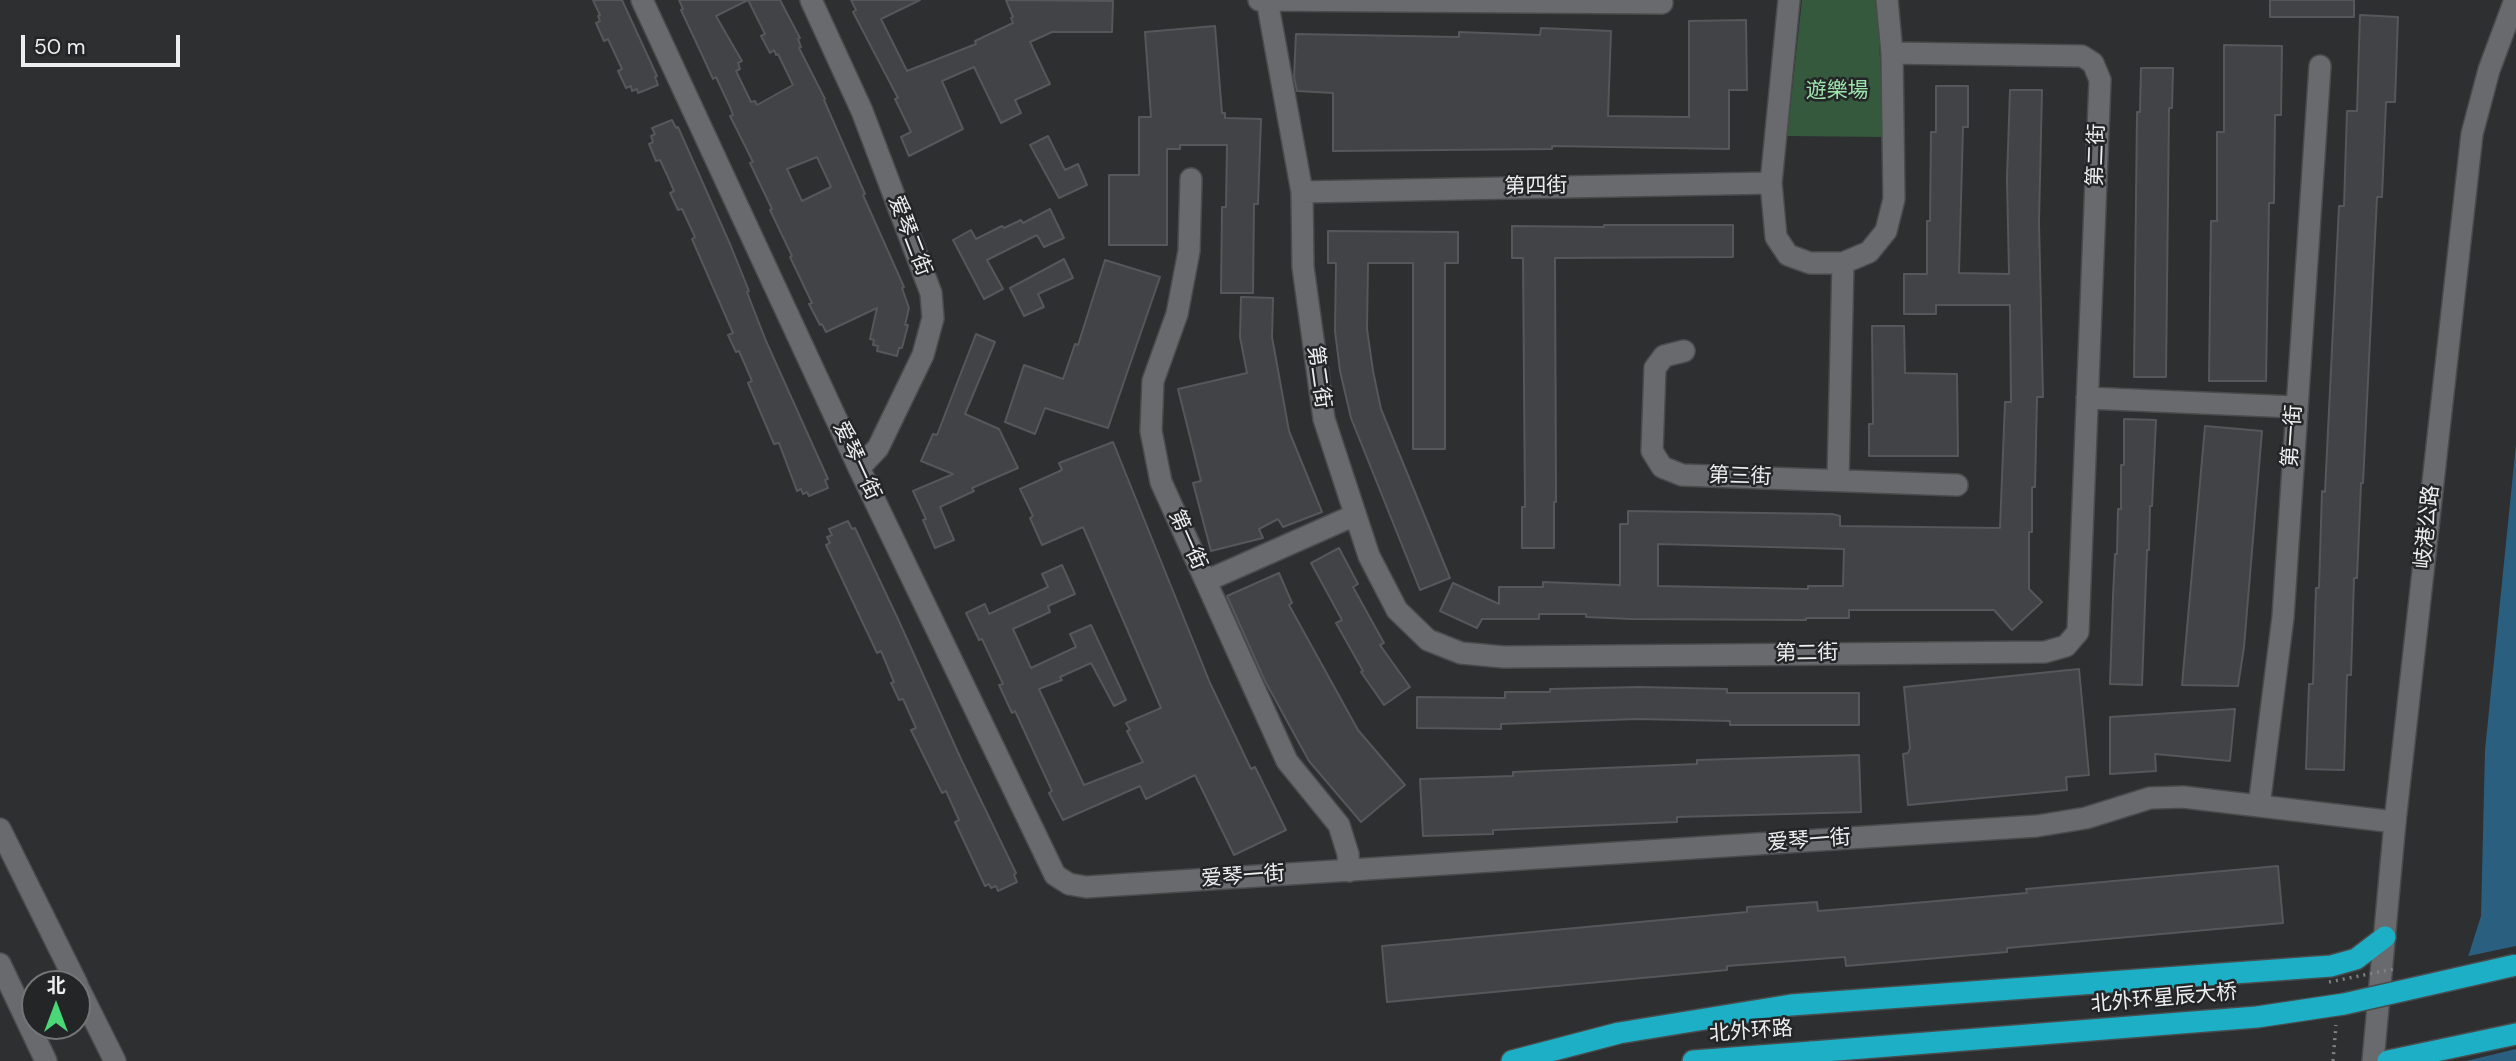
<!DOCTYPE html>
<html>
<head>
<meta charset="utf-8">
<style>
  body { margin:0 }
  #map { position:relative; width:2516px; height:1061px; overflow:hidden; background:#2d2f31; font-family:"DM Sans","Noto Sans SC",sans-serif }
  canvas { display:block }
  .north { position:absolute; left:21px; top:970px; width:70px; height:70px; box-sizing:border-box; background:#232527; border:2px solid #747577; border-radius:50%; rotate:0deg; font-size:19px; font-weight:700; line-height:28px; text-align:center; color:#edeeef }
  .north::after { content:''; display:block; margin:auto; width:24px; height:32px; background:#4ad778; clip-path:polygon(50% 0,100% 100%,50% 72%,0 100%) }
  .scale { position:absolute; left:21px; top:35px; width:159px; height:32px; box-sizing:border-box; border:4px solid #edeeef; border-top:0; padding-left:9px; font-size:21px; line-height:24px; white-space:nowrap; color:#edeeef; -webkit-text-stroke:5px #232527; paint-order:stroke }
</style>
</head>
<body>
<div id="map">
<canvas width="2516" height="1061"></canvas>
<div class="north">北</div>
<div class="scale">50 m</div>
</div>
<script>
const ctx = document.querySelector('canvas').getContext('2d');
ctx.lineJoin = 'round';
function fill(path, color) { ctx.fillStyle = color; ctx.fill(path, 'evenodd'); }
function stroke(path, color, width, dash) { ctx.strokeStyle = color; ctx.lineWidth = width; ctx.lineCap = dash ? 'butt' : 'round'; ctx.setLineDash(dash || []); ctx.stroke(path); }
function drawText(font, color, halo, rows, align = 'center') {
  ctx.font = font + ' "DM Sans","Noto Sans SC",sans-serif'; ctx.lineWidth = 5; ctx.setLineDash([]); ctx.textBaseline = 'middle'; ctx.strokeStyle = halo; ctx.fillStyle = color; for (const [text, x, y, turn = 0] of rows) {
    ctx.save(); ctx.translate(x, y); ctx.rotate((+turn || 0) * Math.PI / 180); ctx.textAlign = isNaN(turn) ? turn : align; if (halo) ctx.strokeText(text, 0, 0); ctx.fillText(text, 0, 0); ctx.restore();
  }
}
fill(new Path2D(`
  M1802,0H1877L1884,137L1787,136Z`), '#35593d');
fill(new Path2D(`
  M2516,444V1061H2435L2481,916L2485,750Z`), '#2b5f80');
fill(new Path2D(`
  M2516,946V1049L2466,1061H2431L2464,957Z`), '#2d2f31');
const building = new Path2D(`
  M593,0H622L657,76L655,77L658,85L638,93L637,89L632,91L631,86L626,88L618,71L622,69L608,39L604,41L596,23L600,21L598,16L600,15Z
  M679,0H780L800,38L798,39L801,47L799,48L825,99L824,100L865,194L863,195L904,287L902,288L909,308L905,325H908L902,348H899L897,356L877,351L878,346L873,345L874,340L870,339L877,308L826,332L822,324L820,325L809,304L812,303L790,257L792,256L770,210L772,209L750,163L753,162L730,116L733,115L730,107L716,77L713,79L703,57L681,10L683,9ZM748,0L765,34L761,36L770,53L774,50L776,55L778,54L793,85L757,105L755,101L751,102L736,71L740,69L738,63L742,61L716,16ZM817,157L831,187L802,201L787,169Z
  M851,0H920L881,19L907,71L976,44L975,41L1013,23L1011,18L1013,17L1006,0L1113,1L1112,32H1052L1030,42L1050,84L1015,100L1021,113L1001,123L974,67L942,81L963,129L909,156L901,137L911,132L895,99L898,98L853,12L856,10Z
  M2270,0H2354V17H2270Z
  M2360,15L2398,17L2395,102H2386L2382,197H2377L2363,483H2361L2357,578H2354L2351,675H2347L2344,770L2306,769L2309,684H2313L2316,588H2319L2322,491L2325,492L2339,206H2344L2347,111H2357Z
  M1746,20L1747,90H1729V149L1552,146V149L1333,151V93L1297,91L1294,77L1296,34L1459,37V32L1540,35L1541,28L1611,31L1608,116L1689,117V21Z
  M1215,26L1222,113H1225V118L1261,119L1258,204H1254L1253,293H1221L1222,207H1226L1227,145H1180V149H1167V245H1109V175H1139V117H1151L1145,32Z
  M2224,45L2282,46L2281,115H2275L2274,203H2269L2266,381H2209L2211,221H2217V132H2224Z
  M2141,68H2173L2172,108H2169L2166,377H2134L2137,112H2140Z
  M1936,86H1968V127H1963L1959,273L2009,274L2007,178L2010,90H2042L2039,222L2043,397H2037L2035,487H2032V532H2029V589L2042,602L2012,630L1994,610H1849V618H1806V620L1631,619L1586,617V614H1539V619H1482L1477,628L1440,611L1453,583L1499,604V587H1543V582L1620,585V524H1628V511L1832,514L1840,516V526L2000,528L2005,402H2011L2010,305H1936V314H1904V274H1927V221H1930L1931,132H1936ZM1658,544L1844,549L1843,586H1808V589L1658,586Z
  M672,120L676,128L678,127L730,244L749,291L747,292L750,300L766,341L828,479L825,480L828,488L809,496L807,492L803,494L801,489L797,491L779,443L774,444L748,383L752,381L739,351L736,352L728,335L733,333L692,239L695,237L682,209L678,210L670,193L674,191L668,177L660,160L656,161L649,144L653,142L651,136L655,134L652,128Z
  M1048,136L1065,170L1078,164L1087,185L1059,198L1030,145Z
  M1050,209L1064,238L1044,247L1037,235L987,260L1003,289L984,299L953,240L971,230L976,239L1002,226L1004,228L1021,220L1023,223Z
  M1604,225H1733V257L1555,258L1556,502H1554V548H1522V507H1525L1523,258H1512V226L1604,227Z
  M1328,231L1458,232V263H1445V449H1413V263H1368L1367,329L1373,371L1381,409L1450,578L1420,590L1351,418L1340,371L1335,331L1336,263H1328Z
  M1064,259L1073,278L1038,294L1044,307L1024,316L1010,288Z
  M1105,260L1160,277L1108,428L1045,408L1035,434L1005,422L1024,365L1063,379L1075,344L1078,345Z
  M1241,297L1273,298L1272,337L1289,431L1322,512L1283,527L1278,519L1259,529L1263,538L1211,551L1193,483L1201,481L1178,389L1247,373L1240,337Z
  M1872,326H1904L1905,373L1957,374L1958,456H1869V424H1873Z
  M976,334L995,342L965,414L999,429L1018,468L972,488L974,491L940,507L954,540L935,548L923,520L926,519L913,491L953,474L921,461L933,434L937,435Z
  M2124,419L2156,420L2152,506H2150L2149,550H2147L2142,685L2110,684L2113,596L2115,554H2117L2118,509H2121V465H2124Z
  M2205,426L2262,431L2244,647L2238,686L2182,685Z
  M1113,442L1210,683L1251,769L1255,767L1286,830L1234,855L1195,775L1146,799L1140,786L1063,820L1049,793L1052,791L1015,711L1012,713L999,685L1003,684L982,639L979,640L966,613L985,604L989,614L1048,587L1042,574L1062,565L1075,594L1048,606L1050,612L1013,629L1031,668L1076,647L1070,634L1091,625L1126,700L1114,706L1091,663L1060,677L1062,680L1039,689L1084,785L1143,762L1127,731L1130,730L1126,723L1161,708L1083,527L1042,545L1030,518L1033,516L1020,489L1062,470L1059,463Z
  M848,521L852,529L855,528L898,619L961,759L1016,873L1014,875L1017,882L998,891L996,886L991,888L989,884L985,886L955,822L959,820L946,791L942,793L911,730L916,728L903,699L899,700L891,683L894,682L881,651L877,653L826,545L830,543L827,537L832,535L829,529Z
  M1339,548L1358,584L1353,587L1384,643L1380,645L1410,687L1384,705L1361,672L1363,671L1336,623L1342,620L1311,563Z
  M1279,573L1292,603L1289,605L1358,730L1405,785L1361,822L1309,761L1265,681L1227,596Z
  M2079,669L2089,775L2066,777L2067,790L1908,805L1903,754L1908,753L1910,748L1904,687Z
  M1640,687L1727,689V693H1859V725H1730V721L1637,719L1501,724V729L1417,728V697L1505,698V692H1550V689Z
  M2235,709L2230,761L2155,754L2156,771L2110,774V717Z
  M1859,755L1861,812L1677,817V822L1493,830V834L1423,836L1420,779L1513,776V772L1697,764V760Z
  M2278,866L2283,923L2007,948V952L1846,966L1845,957L1727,966V970L1387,1002L1382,946L1747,912V907L1817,902L1818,911L1880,906L2027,893L2026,889Z`);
fill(building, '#414346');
stroke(building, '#55575a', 2);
const street = new Path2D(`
  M642,0L859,468L1055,875L1069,884L1086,887L2037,826L2086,818L2150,798L2183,797L2395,822
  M811,0L862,111L931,293L933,318L923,355L878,448L859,468
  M1259,0L1662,3
  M1267,0L1302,192L1303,267L1324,419L1369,556L1397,610L1428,640L1461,653L1504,657L2045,652L2066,646L2078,632L2100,80L2093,63L2082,56L1892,53
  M1789,0L1771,183L1776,237L1788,255L1810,263H1843L1869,252L1886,231L1894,199L1892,53L1887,0
  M1191,179L1189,251L1177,314L1153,381L1151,431L1161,482L1287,761L1339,825L1348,854L1349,871
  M1302,192L1771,183
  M1684,351L1664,356L1655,368L1652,451L1662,467L1682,475L1957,485
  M2087,398L2295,407
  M1838,480L1843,263
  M1206,581L1355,515
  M2259,806L2283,617L2320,66`);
const secondary = new Path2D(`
  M0,829L77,984
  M0,964L46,1061
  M77,985L115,1061
  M2373,1061L2395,822L2472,134L2489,70L2515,0`);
const highway = new Path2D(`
  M1512,1061L1619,1033L1791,1005L2331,966L2356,959L2385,937
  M1693,1061L1812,1052
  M2388,1061L2516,1034`);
stroke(street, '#4a4b4c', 24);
stroke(secondary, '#4a4b4c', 24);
stroke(highway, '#4a4b4c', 24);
stroke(new Path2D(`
  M2333,1061L2336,1025`), '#7e8081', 3.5, [2, 5]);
stroke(street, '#696a6d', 21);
stroke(secondary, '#696a6d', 21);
stroke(highway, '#1cafc5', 21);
const highwayBridge = new Path2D(`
  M1812,1052L2257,1017L2344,1004L2516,965`);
stroke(highwayBridge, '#4a4b4c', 24, []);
stroke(new Path2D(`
  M2329,982L2394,969`), '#7e8081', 3.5, [2, 5]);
stroke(highwayBridge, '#1cafc5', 21);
drawText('21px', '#9de5ac', '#232527', [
  ["遊樂場",1837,91]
]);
drawText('21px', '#edeeef', '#232527', [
  ["第二街",2097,155,-88],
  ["第四街",1536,187,-1],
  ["爱琴二街",909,236,69],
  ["第二街",1318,377,82],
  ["第一街",2293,436,-86],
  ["爱琴一街",856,461,65],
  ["第三街",1740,477,2],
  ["岐港公路",2428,527,-84],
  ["第一街",1187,540,66],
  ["第二街",1807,654,-1],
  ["爱琴一街",1809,841,-4],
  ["爱琴一街",1243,877,-4],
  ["北外环星辰大桥",2164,999,-5],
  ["北外环路",1751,1032,-4]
]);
</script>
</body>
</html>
